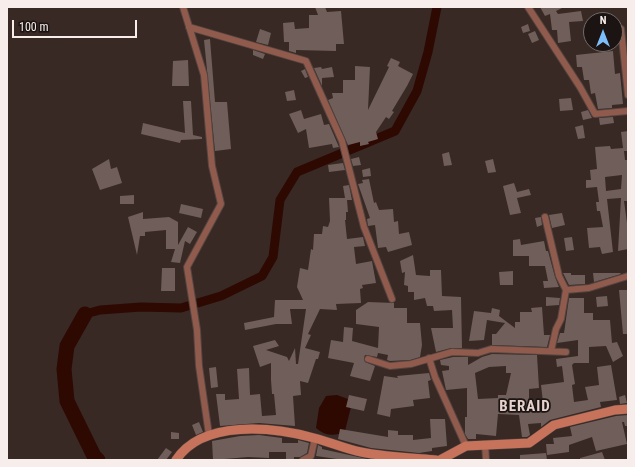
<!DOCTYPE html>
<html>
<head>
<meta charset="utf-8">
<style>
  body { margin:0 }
  #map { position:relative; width:635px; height:467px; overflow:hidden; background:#382925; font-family:"Roboto Condensed",sans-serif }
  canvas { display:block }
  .frame { position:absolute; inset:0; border:8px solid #f7edea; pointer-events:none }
  .north { position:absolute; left:583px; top:12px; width:40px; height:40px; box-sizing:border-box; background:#1b1412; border:1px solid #736b68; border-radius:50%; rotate:0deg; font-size:11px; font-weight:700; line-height:16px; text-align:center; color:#f7edea }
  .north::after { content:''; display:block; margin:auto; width:14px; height:18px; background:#7cbef9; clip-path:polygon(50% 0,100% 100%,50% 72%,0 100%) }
  .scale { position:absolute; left:12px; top:20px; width:125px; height:18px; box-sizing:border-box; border:2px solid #f7edea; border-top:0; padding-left:5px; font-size:12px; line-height:14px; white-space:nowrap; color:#f7edea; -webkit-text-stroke:3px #1b1412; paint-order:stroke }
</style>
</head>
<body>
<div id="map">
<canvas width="635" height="467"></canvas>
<div class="frame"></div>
<div class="north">N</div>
<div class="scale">100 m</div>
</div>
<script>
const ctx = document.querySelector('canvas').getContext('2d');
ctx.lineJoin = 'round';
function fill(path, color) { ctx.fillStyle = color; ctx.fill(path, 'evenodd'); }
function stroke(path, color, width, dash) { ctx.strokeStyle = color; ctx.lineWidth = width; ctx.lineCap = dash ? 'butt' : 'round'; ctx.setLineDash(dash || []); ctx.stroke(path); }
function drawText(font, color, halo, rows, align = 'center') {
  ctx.font = font + ' "Roboto Condensed",sans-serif'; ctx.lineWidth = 3.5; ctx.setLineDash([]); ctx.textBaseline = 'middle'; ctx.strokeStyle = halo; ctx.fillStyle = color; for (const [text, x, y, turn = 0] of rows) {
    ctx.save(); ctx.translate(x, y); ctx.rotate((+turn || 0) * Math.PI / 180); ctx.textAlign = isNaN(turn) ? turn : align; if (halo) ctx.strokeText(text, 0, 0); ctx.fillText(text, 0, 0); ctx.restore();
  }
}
fill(new Path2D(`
  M337,395L348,399L351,407L345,431C335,437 325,436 316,428L319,408L326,396Z`), '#2e0902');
stroke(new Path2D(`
  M85,314L100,310L141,307L181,308L221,296L262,276L273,257L280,200L297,172L395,131L417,91L428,52L437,7`), '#2e0902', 9);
stroke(new Path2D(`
  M85,314L67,346L64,369L67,401L94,456L98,460`), '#2e0902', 15);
fill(new Path2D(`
  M315,7H325L327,12L341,11L344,44H336V51L296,50V53L289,51V42H284L283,23L294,22L295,29L309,28V15H318Z
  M540,7H564L556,11L558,14L581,11L583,21L569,22L571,41L558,43L557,30H552L550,14L545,16Z
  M528,24L530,31L523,33L521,27Z
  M260,29L271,33L268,45L256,42Z
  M535,31L539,40L532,43L528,34Z
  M210,39L215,102H227L231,149L215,151L204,40Z
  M253,50L265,54L263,59L253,55Z
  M613,51L615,74L620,73L623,104L612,105V108L598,109L595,93L591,94L589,80H584L582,67H577L576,55Z
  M391,58L400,62L398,66L413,74L407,86L392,111L394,112L389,119L386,117L376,132L378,139L368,142L369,144L360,146V142L348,145L328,100L333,98L332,93H343V80H355V66L370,67L368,110L389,67L387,66Z
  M188,60L189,86H172L173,61Z
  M321,67L322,69L332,67L334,77L322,78V86L314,68Z
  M305,69L308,77L305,78L301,71Z
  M294,90L296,100L287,101L285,92Z
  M571,98L573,110L560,111L559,99Z
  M183,101H191L193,135L202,137V139L181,140L180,143L141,134L143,123L185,133Z
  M301,110L304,119L321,114L324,125L329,124L339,147L333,148L332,144L309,148L306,129L298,133L289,114Z
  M588,110L592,118L583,120L581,112Z
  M613,117L614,123L600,125L599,118Z
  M583,125L585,138L578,139L575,127Z
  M628,131V151H624L625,160H628V201H624L628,230V249L618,251L621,198L607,199L613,252L602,254L600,247L589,248L587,228L603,227L600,211H597L596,202H599L597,187L586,188V180H591L590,170L597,169L595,147L610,146L611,149L623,148L621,132ZM622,175L621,189L606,191L605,177Z
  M449,152L452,165L444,166L442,154Z
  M359,157L361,165L353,166L351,159Z
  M109,159L111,169L117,167L122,183L100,190L92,169Z
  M493,159L496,172L488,173L485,161Z
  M343,163L345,170L329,172L328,165Z
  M370,168L371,176L363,177L362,170Z
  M369,179L374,203L376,202L379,210L393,209L394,222L398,221L399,234L409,232L412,245L388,252L386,247L378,248L375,225L368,226L367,219L370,218L358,184L363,183L362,180Z
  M514,183L517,192L529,189L531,195L517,198L521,213L510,215L503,186Z
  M349,185L352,200H347L348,212H346V220H345L347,239L363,237L365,246L354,247L356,264L372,261L376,283L362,285L363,288L360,289L361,303L336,304L337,310L320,309L308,334L311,335L305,348L320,352L318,359H316L308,383L300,381L301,395L293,396L295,426L259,423L220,426L216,394H225V400L239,399L237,369L249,368L250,395L260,394L262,416L276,415L274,394H272L271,380V363L260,367L253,346L275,340L279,346L266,350L287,357L289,361L295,348L296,364H298L306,309H290L292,324H276L245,330L244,323L274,317L275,300H303L297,287L300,268L308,270L311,249L313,250L314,234H322L323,226L328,227L330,221L329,198H345L343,186Z
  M134,195V204H120V196Z
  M181,204L203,209L201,218L179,213Z
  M143,212V219L169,217L178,222V245L188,227L197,232L190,244L185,241L180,263L171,262L175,249H166V230L145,232V236H140L137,255L128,217Z
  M562,213L565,225L552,228L549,215Z
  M541,217L542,225L537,227L535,218Z
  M572,237L574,250L566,251L564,238Z
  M520,239L521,245L544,241L546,251H548L555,277L559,287L544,288L543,281H548L545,266H529V256H513V240Z
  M413,255L416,275L430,276V270H441L442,296L461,297L462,348H451L436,352L431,328H453L452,310L434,311L433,306H427L425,298L414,300V292H408V286L404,285L405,272L402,273L400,261Z
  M162,268H175V291H161Z
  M513,271V285H500L499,272Z
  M563,273H571V275H585V284L569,285Z
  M593,273H620L621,274L594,282Z
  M619,290H628V334H623Z
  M607,296L608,306L597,307L596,297Z
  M546,297L560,298L559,305L546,306Z
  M569,298H584V313H593V320H610L612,343L617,342L623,356L613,362L606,346L589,347V363H574L572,365L575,384L572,385L574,402L588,400L585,387L599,385L597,367L611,365L617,400L600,402L601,407L550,420L541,427V423L528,424L530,435L527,437H522L519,415L498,414L496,436L476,434V439H468L465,434V417H467V388L446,390L442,371L449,370V366L441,365L440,360L453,357H468V365L482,357L492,354L537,355L539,388L529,389V412L544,411L541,385L564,382L562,366L557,367L556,359L578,356V340L557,343L560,333H564ZM506,366V373H511L506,395H498V398L478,399L475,373L489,367Z
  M368,302L394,303V308H407V323H420L422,345L420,357L410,360L390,361L387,360L388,355L378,353L377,357L365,355L364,358L365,362L375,366L370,381L350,376L354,363L328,358L331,340L343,342L344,327L353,328L352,341L378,348L379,327L356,324V310Z
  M542,307L544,335H550L547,347L492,345V334H496L505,323L487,320L484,340L469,341L474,311L491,313L492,308L500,310L499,316L515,328V322H520V312H532L531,308Z
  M216,367L218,387L211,388L209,368Z
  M429,373L431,380L428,381L430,398L413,400L414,406L391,409L390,417L377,414L384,376L398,378L397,376Z
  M349,395L367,399L364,411L346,407Z
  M625,395L627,403L620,404L619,397Z
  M628,415V426H625L624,422H622L627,444L596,451L592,437L569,445V452L547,455L546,444H554L553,438L572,436L570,427L616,416Z
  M430,419H445L447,446L432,448V451L419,453L371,448L338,439L340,429L388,437V430L398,431V435H413V440L431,438Z
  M199,422L203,432L196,435L192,425Z
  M171,432L179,433V439H171Z
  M259,435L282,438V443H298V440L309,443L307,453L300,457H294V460H286V452H269V458L248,457L213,460L212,441L240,436Z
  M318,445L322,447V449L372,460H344L316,456Z
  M166,448L172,452L166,460H157Z
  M602,452L605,460H580V458Z
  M546,453L547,460H520V455Z`), '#6f5e59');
const street = new Path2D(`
  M183,7L204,75L212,166L221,204L187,267L197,330L199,366L209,435
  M528,7L580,87L595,114L628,111
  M189,27L306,61L342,141L364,227L392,299
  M621,29L628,95
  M545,217L559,276L566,290L561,319L556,329L551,351
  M566,290L589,288L628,276
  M429,358L435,377L466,446
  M368,359L390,366L411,364L452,352L478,353L491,349L566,352
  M485,444L486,460
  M303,460L311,456L315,438`);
const secondary = new Path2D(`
  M176,460C203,419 273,427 314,438C330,442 345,449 361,452C385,457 411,458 436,460
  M440,460L466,446L529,443L554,425L615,410L628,409`);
stroke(street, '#534441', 8);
stroke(secondary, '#534441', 10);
stroke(street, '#905b4c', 6);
stroke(secondary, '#c7735b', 9);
ctx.letterSpacing = '1px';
drawText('bold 15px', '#e6d2cc', '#1b1412', [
  ["BERAID",525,407]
]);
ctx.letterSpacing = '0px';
</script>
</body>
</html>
